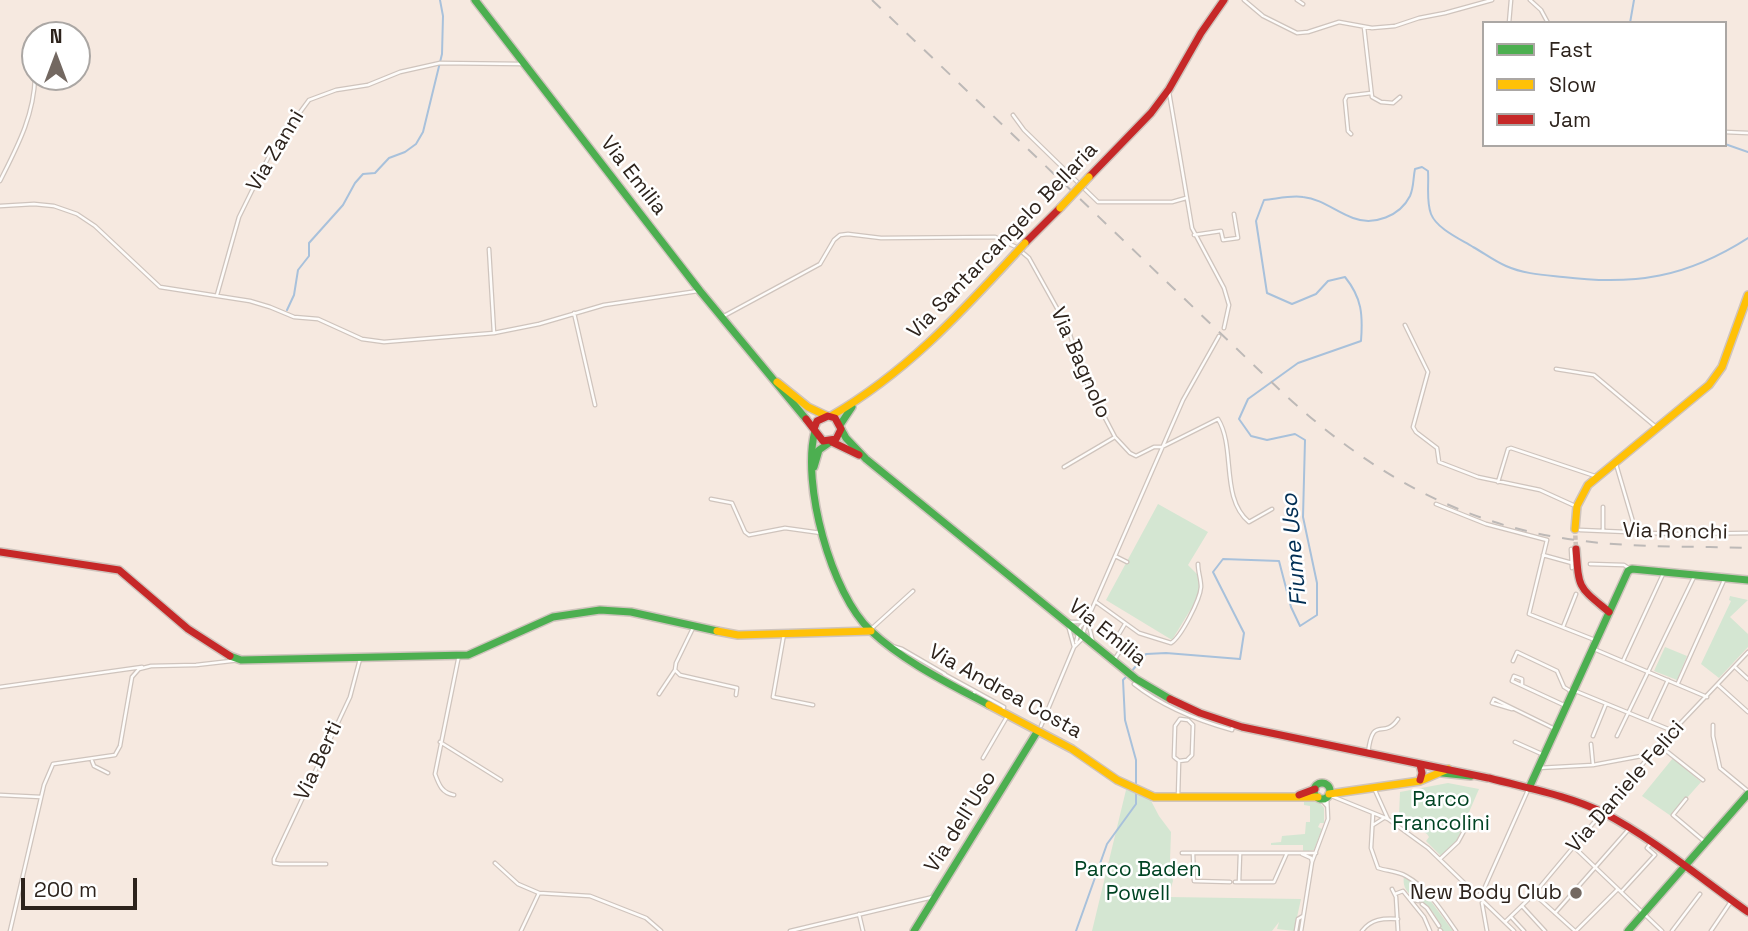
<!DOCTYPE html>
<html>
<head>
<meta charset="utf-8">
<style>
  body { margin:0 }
  #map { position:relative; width:1748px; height:931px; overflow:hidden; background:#f6e9e0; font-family:"Space Grotesk",sans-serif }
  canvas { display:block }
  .legend { position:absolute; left:1482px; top:21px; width:245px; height:126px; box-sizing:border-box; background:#fff; border:2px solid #aba7a4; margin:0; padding:9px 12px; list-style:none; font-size:21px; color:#2d231c }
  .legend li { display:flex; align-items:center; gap:14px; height:35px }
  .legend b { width:35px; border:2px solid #aba7a4 }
  .north { position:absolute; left:21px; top:21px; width:70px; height:70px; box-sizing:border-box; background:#fff; border:2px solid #aba7a4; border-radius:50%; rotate:0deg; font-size:19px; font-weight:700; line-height:28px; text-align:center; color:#2d231c }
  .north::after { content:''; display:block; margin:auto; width:24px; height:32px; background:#736861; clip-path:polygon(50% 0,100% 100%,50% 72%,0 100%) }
  .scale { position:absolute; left:21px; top:878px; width:116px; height:32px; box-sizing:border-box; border:4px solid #2d231c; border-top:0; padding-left:9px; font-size:21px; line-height:24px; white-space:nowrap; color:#2d231c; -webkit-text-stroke:5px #fff; paint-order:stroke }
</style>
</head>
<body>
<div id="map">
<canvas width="1748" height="931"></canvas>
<ul class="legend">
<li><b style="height:9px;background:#4caf50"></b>Fast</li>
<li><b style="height:9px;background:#ffc107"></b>Slow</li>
<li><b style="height:9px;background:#c62828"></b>Jam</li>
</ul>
<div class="north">N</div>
<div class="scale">200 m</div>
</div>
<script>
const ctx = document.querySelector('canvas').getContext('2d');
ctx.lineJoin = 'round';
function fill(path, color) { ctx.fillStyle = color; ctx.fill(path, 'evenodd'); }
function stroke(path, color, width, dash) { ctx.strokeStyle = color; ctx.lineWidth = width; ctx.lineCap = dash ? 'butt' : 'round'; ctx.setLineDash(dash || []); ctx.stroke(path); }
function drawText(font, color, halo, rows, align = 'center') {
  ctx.font = font + ' "Space Grotesk",sans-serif'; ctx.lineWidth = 5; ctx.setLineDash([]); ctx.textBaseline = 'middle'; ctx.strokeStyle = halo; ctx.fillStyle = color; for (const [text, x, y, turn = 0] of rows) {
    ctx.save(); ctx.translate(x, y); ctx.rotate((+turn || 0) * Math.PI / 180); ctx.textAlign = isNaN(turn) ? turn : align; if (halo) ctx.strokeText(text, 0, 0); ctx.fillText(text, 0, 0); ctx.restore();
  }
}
fill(new Path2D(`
  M1158,504L1208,532L1188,565L1200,577V594L1172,640L1106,600Z
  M1730,596L1748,600L1730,617L1748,634V647L1719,678L1701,664L1731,601L1729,600Z
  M1665,647L1687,656L1677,680L1654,671Z
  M1673,758L1701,782L1671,816L1642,796Z
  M1448,783L1479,789L1457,840L1441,856L1426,841L1429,837L1427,834L1399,816L1400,792Z
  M1126,790L1148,795L1159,816L1171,832L1170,861L1173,881L1168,897L1301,899L1294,931L1277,929L1279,922L1272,931H1092Z
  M1304,800L1320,803L1324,808V823H1320L1318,827L1322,829L1314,850L1303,852V845H1271V843L1281,842L1282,836L1305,834L1306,822H1310V806L1304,805Z
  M1404,876L1424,892L1453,931H1442C1440,922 1434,912 1427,906C1416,897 1401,894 1404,876Z`), '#d4e6d2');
stroke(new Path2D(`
  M1630,23L1634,0
  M1725,144L1748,152
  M287,310L294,295L298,270L309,256V243L343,205L355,183L363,174L375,173L389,158L405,152L416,144L423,132L442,54L443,16L440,0
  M1131,672L1146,654L1166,653L1240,659L1244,633L1213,572L1223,559L1279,561L1291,607L1300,626L1317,615V583L1303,517L1305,440L1295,434L1267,440L1251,436L1239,419L1248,399L1298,363L1361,341C1363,315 1362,298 1345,277L1328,281L1316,294L1292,304L1267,293L1256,221L1264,200C1276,199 1291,195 1303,197C1322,199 1336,212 1353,218C1374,226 1400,216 1410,196C1414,187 1413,178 1415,169L1422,167L1428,171C1429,185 1426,201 1431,214C1437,229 1460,239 1473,247C1484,253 1494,261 1506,266C1524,274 1544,275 1563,277C1635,286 1687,277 1748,238
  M1127,676L1123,680L1125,720L1136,760V786
  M1076,931L1107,844L1136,804V792`), '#a8c1db', 2);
stroke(new Path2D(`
  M1575,529L1576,549`), '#cec1b9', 4.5, [4.5, 2]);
const street = new Path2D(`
  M1244,0L1263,16L1297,33L1308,32L1339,22L1372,28L1395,26L1419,18L1445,13L1492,0
  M1297,0L1303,4
  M1530,0L1541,10L1548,23
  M1509,23L1511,0
  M1364,27L1372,97L1381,102L1393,103L1400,97
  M1169,92L1192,228L1224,288L1229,305L1224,328
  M1013,115L1024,130L1098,202H1172L1186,198
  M1725,132L1748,133
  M1351,134L1348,131L1345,100L1347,96L1371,93
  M0,181C17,147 34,116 35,77
  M0,206L34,204L54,206L77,214L95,226L160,287L250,301L270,307L294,317L318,319L362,339L384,342L494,333L539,324L604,305L698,291
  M1194,235L1221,231L1223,240L1238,238L1234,214
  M489,249L494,333
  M217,295L239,217L271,152L309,100L336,90L368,85L400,72L440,63L523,64
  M574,313L595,405
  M722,317L820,264L834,240L840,235L848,234L881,238L995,237L1016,247L1029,258L1068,328L1082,374L1115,437L1130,453L1136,456L1154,447H1162L1218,419C1236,448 1220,498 1249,522L1272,509
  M1405,325L1428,372L1413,427L1416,432L1437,448L1439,462L1478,477L1540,490L1573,505
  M1556,369L1594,375L1656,427
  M1616,464L1636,532
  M1064,467L1115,437
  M1498,482L1508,449L1511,448L1598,477
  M711,499L732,503L745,532L749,535L785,528L821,533
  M1436,504L1486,524L1547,540L1529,614L1595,640
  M1580,530L1674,534L1748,533
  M1603,531V507
  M1571,549L1572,568
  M1543,555L1572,563
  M1115,556L1127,562
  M1590,564L1624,565L1630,569
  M1096,602L1139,633L1171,643C1181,637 1200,600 1201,587C1201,579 1198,572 1198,564
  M1069,622H1083
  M1088,622L1093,642
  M1563,627L1576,594
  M870,630L913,591
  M784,634L773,697L813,705
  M1076,642L1080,627L1088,618
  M892,646L902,649L945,674
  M1074,647L1081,640L1088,618L1183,400L1219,336
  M1594,649L1707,697
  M1114,660L1124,645L1116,639L1125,624
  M1513,661L1517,652L1557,671L1564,687L1572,692
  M1623,661L1664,572
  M1735,667L1748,679
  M675,670L680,675L737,688L736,695
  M944,674L975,691
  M1514,676L1512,681L1566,706
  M1514,676L1522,679V685
  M1678,683L1725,578
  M1134,684C1163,707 1196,720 1232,730L1233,725
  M1718,685L1748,712
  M0,687L142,667
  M1573,690L1673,731
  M659,694L675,670L676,663L694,626
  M973,695L975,691L1004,707L1002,712
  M1512,709L1492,703L1494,699L1555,729
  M1180,719L1188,720L1193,725L1192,755L1187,760L1179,761L1174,757L1175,726Z
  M1649,721L1668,680
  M1713,725V736L1720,768L1748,791
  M1041,726L1074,647L1068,625
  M1593,736L1606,704
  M1617,736L1695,575
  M440,742L501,780
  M1515,742L1544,755
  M1591,744L1593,765
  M1660,746L1703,780
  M1368,753C1373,713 1383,741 1398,719
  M983,758L1008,715
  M92,761L94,766L108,773
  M1538,768L1593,765L1652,754
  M1374,788L1388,819
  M0,795L41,797
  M454,795C442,793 439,785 435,774L459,655
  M1329,795L1388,819L1428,848L1514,931
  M1178,797L1179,762
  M1320,798L1327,806
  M1686,799L1673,815L1705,842
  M1373,814L1371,848L1378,868C1387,871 1397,871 1406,876C1428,888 1442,911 1456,931
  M1373,825L1384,818
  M1574,847L1662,931
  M1182,853H1316
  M1193,853L1194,881L1230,882
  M1302,854L1311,858L1312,862
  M1440,859L1458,842L1464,831
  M495,863L518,884L539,893L590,896L646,918L661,931
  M326,864H280L274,863V859L350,697L360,659
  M1235,882H1274L1287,853
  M1239,882L1240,854
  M1392,889L1396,897L1398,931
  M1622,891L1655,855L1647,848L1651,843
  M1395,894L1403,891L1424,917L1430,931
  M1534,894L1575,931
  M1477,897L1484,889L1528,790
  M1409,898L1418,901
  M1482,903L1487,931
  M1422,904L1427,908L1439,926
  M1522,906L1545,931
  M1555,913L1629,829
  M859,914L863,931
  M1512,918L1524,931
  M1505,922L1534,894L1652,753L1748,652
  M1440,930L1441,931
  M10,931L44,785L53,764L115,755L120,746L132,677L139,669L151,666L196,665L240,660
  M521,931L539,893
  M790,931L933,897
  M1296,931L1298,919L1303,916
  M1301,931L1312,862L1328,819L1327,796
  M1362,931C1371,919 1383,918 1398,919
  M1576,931L1618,889
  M1672,931L1700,894
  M1711,931L1732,900`);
const fast = new Path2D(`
  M475,0L700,291L806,419
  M840,425L852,407
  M841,429L846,438L866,459L1136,679L1170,699
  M815,431C801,483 831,594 871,631C904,662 950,684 989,705
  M814,467L819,450L829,443
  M230,656L241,660L468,655L553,617L600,610L631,612L717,631
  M1442,773L1471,776
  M1314 791a8 8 0 1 1 16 0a8 8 0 1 1-16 0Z
  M1529,788L1628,571L1632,569L1748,580
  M914,931L1037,732
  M1628,931L1748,794`);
const slow = new Path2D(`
  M777,382L808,407L827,416
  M831,416C904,374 959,315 1015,254
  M1575,529L1577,506L1588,485L1709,385L1722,367L1748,295
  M717,631L738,635L871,631
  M989,705L1072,749L1117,780L1154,797H1318
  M1329,794L1420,781L1448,769`);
const jam = new Path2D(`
  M1089,177L1151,113L1169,89L1201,33L1224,0
  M1025,243L1060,208
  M806,419L823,441L836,439L841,429L835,418L828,416L817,421L814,429
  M832,442L859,455
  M1576,549C1579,590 1578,586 1609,612
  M0,552L119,570L188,629L230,656
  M1170,699L1200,713L1242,727L1488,778
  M1420,765L1422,773L1420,780
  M1489,778C1526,788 1567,795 1602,812C1654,839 1700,878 1748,912
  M1299,795L1315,789`);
stroke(street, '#cfc4bd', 5);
stroke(fast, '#cfc4bd', 10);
stroke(slow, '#cfc4bd', 10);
stroke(jam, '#cfc4bd', 10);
stroke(street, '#fefcfa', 2.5);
stroke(fast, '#4caf50', 7);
stroke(slow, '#ffc107', 7);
stroke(jam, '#c62828', 7);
stroke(new Path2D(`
  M872,0L1284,394C1371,474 1465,527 1583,541C1638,548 1693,546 1748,548`), '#bdb9b7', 2, [12, 12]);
const slowBridge = new Path2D(`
  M1060,208L1089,177
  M1015,254L1025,243`);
stroke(slowBridge, '#cfc4bd', 10, []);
stroke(slowBridge, '#ffc107', 7);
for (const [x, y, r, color] of [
  [1576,893,7,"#736861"]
]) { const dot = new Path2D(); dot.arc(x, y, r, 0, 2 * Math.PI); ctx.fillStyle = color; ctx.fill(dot); stroke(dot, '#fff', 2.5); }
drawText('21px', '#2d231c', '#fff', [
  ["Via Zanni",276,151,-59],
  ["Via Emilia",633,176,52],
  ["Via Santarcangelo Bellaria",1003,241,-46],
  ["Via Bagnolo",1080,363,66],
  ["Via Ronchi",1675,532,1],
  ["Via Emilia",1107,633,39],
  ["Via Andrea Costa",1005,692,29],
  ["Via Berti",319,761,-65],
  ["Via Daniele Felici",1626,787,-49],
  ["Via dell'Uso",961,822,-58]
]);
drawText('21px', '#004323', '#fff', [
  ["Parco",1441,800],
  ["Francolini",1441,824],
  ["Parco Baden",1138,870],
  ["Powell",1138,894]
]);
drawText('21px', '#2d231c', '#fff', [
  ["New Body Club",1562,893]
], 'right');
drawText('italic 23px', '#002e54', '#fff', [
  ["Fiume Uso",1295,550,-95]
]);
</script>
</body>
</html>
